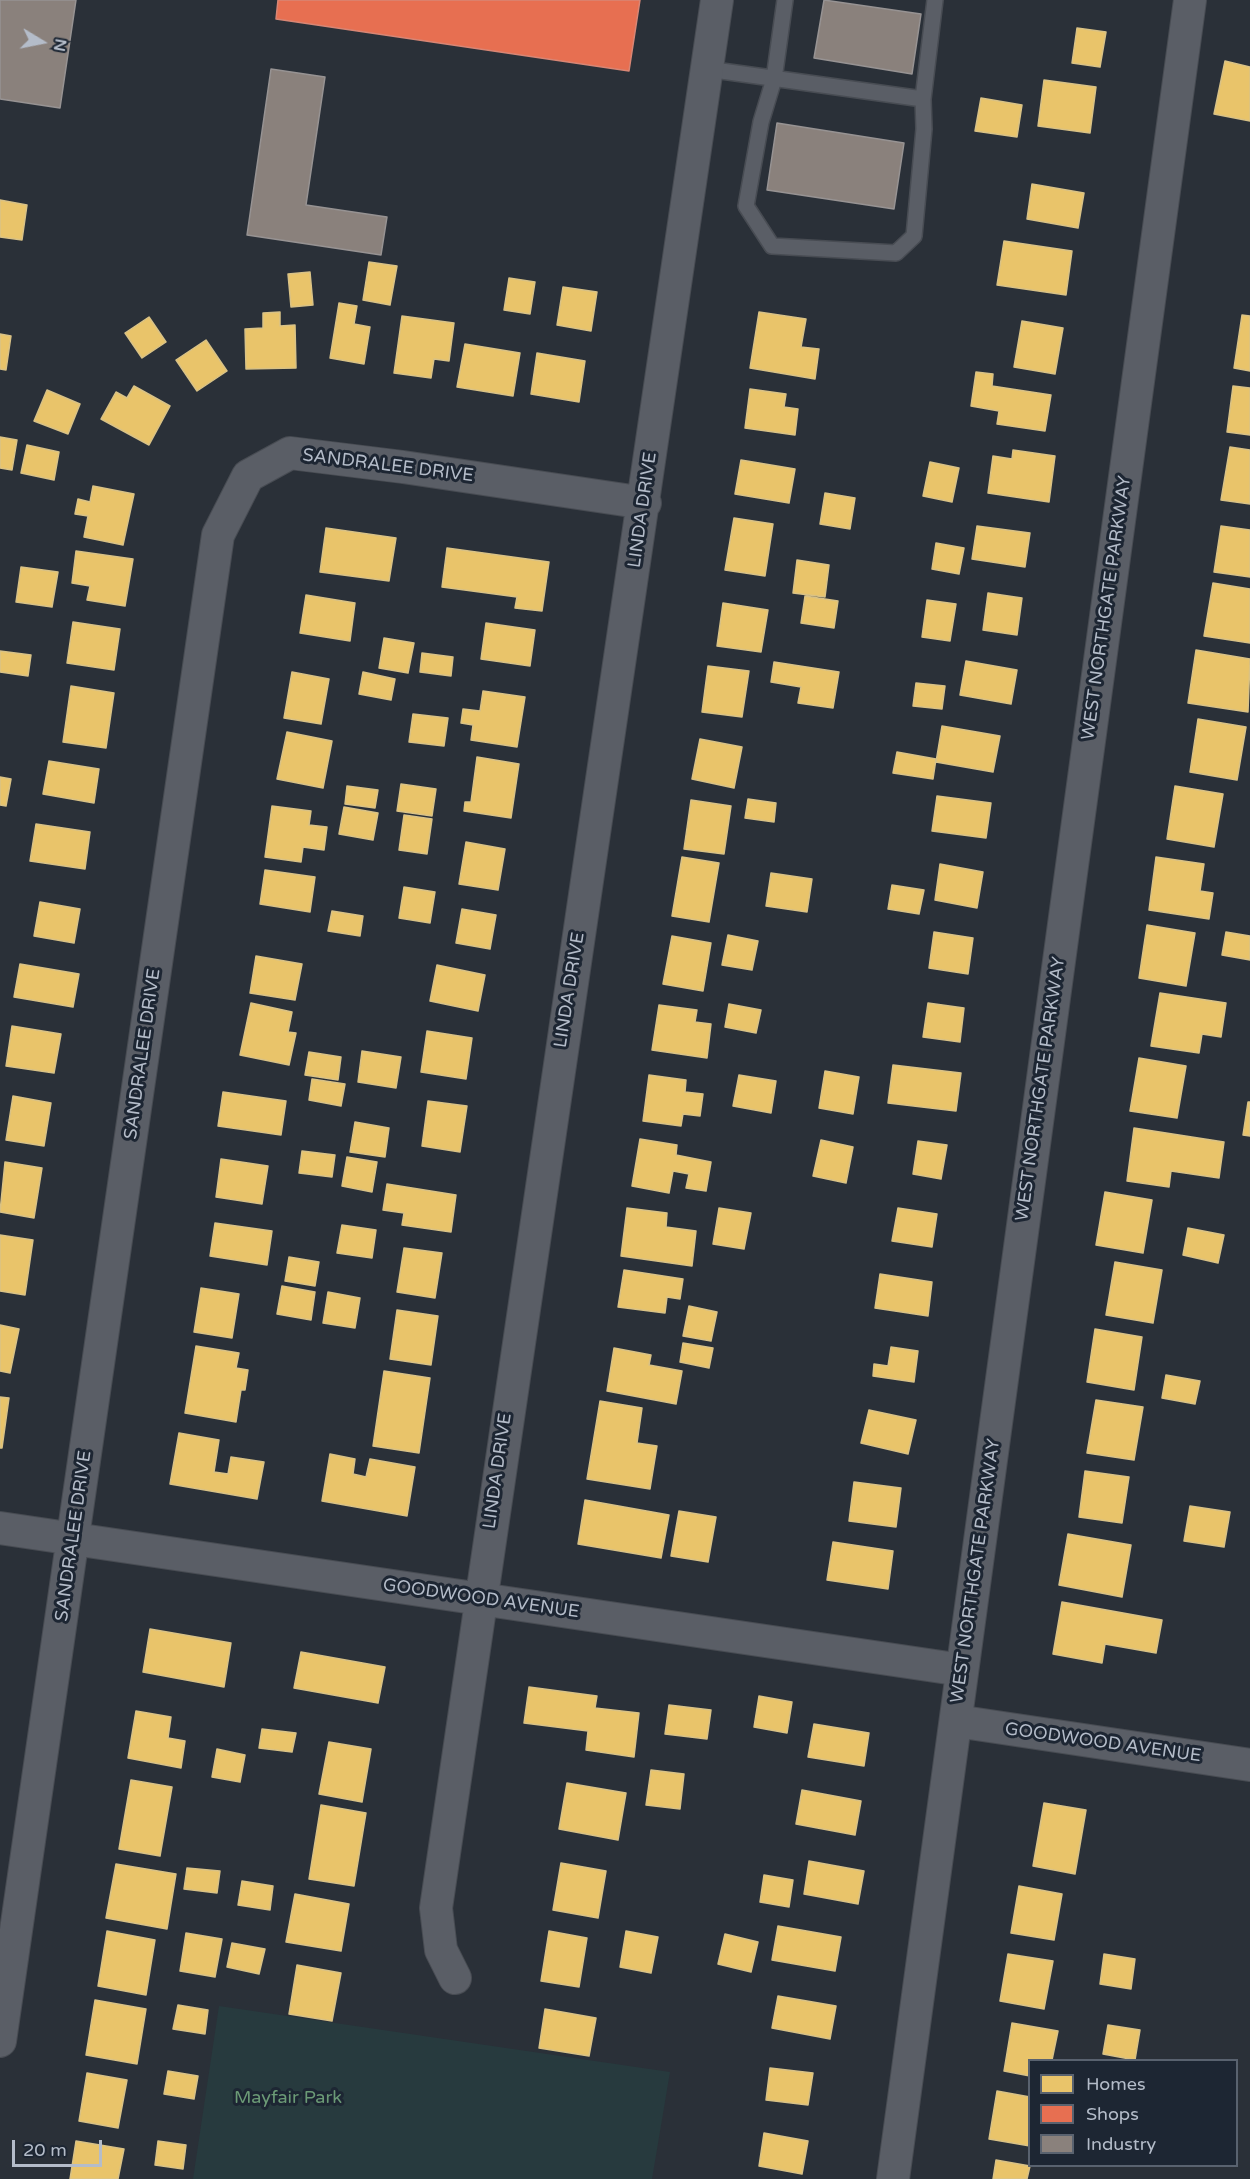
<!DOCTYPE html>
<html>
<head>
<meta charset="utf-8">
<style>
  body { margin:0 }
  #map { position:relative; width:1250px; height:2179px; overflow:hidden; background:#2a3038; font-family:"Varela Round",sans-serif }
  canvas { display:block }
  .legend { position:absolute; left:1028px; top:2059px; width:210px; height:108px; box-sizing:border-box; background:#1d2633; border:2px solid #59626f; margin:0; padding:8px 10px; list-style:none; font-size:18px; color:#b4bcc9 }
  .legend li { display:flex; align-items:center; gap:12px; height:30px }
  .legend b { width:30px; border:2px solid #59626f }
  .north { position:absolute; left:12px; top:12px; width:60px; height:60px; -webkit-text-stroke:4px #1d2633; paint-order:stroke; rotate:100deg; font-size:16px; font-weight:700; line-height:24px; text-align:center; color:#b4bcc9 }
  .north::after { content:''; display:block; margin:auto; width:21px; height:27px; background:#b4bcc9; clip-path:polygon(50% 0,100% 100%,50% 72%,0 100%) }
  .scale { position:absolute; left:12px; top:2140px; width:90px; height:27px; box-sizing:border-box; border:3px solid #b4bcc9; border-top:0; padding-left:8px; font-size:18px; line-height:21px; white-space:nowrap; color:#b4bcc9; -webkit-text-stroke:4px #1d2633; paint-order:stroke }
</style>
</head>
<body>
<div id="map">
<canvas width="1250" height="2179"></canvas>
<ul class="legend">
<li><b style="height:16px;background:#e9c46a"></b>Homes</li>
<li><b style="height:16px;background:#e76f51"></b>Shops</li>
<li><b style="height:16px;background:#8a817c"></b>Industry</li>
</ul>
<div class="north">N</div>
<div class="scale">20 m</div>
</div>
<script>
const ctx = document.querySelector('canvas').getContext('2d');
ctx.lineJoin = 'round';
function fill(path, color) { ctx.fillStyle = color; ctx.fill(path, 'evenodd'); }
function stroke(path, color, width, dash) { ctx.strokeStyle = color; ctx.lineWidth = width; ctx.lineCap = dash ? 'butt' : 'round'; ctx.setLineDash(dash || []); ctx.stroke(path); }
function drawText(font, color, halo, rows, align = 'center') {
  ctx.font = font + ' "Varela Round",sans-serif'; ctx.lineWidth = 6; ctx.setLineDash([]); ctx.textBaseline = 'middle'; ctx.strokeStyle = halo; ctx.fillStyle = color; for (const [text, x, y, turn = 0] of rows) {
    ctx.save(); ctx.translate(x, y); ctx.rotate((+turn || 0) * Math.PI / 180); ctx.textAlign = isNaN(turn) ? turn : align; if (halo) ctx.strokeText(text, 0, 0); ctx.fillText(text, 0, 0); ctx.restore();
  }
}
fill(new Path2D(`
  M219,2006L670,2072L652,2179H193Z`), '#273a3e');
const homes = new Path2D(`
  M1077,28L1106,32L1100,67L1072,63Z
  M1225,61L1250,67V121L1214,114Z
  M1044,80L1096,87L1090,133L1038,126Z
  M981,98L1022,105L1017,137L975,131Z
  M1032,184L1084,193L1078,228L1027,219Z
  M0,200L27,205L22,240L0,237Z
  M1004,241L1072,251L1066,295L997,285Z
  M369,262L397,266L390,305L363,300Z
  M310,272L313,305L291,307L288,274Z
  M509,278L535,282L530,314L504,310Z
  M563,287L597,292L591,331L557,325Z
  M339,303L357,306L354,324L370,327L364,364L330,358Z
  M280,312V326L295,325L296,368L246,369L245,329L263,328V313Z
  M759,312L806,319L801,347L819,349L815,379L750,368Z
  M1242,315L1250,316V371L1234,368Z
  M402,316L454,323L449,361L434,359L431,378L394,373Z
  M149,317L166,342L142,358L125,333Z
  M1022,321L1063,328L1055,374L1014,367Z
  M0,334L11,336L6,370L0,369Z
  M206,340L227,371L197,391L176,360Z
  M465,344L520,353L513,396L457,387Z
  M537,353L585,361L579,402L531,394Z
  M976,372L993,374L992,386L1051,395L1045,431L997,424L999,411L971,406Z
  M134,386L170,406L149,445L101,419L116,392L127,398Z
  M1233,386L1250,388V435L1227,432Z
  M750,389L786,394L784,407L798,409L795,435L745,428Z
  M47,390L80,404L68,434L34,421Z
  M0,437L17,440L12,470L0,468Z
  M27,445L59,452L54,480L21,473Z
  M1230,447L1250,450V504L1221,500Z
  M1013,450L1055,456L1049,502L988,493L993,456L1012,459Z
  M741,460L795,469L789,503L735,494Z
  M930,462L959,468L952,502L923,496Z
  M93,486L134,494L123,545L84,537L88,516L75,514L78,499L90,502Z
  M825,493L855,498L850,529L820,524Z
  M734,518L773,524L765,576L725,570Z
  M977,526L1030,533L1025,567L972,559Z
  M1221,526L1250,530V577L1214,572Z
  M326,528L396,538L389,581L320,572Z
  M936,543L964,548L959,574L932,569Z
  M447,548L549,562L542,611L515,608L517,597L442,587Z
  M76,551L133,559L125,606L87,600L90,586L72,583Z
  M797,560L829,565L825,597L793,593Z
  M21,567L58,572L52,607L16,602Z
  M1213,583L1250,589V643L1204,636Z
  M988,593L1022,598L1017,635L983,630Z
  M306,595L355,603L350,641L300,633Z
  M805,596L838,601L834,628L801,623Z
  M927,600L956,604L950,641L922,637Z
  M723,603L768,610L761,652L717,646Z
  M73,622L120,629L114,670L67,663Z
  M486,623L535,630L530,666L481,659Z
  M384,638L414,643L408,673L379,668Z
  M1196,650L1250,659L1248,712L1188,703Z
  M0,651L31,655L28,676L0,672Z
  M422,653L453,657L451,676L420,672Z
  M966,661L1017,670L1011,704L960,695Z
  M774,662L839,672L833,708L798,703L801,687L771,682Z
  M708,666L749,671L742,717L702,712Z
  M292,672L329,679L321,724L284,718Z
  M363,672L395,679L391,700L359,694Z
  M916,683L945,686L942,709L913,706Z
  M71,686L114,693L106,748L63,742Z
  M483,691L525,697L517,747L471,740L473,725L461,723L463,709L480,711Z
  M413,714L448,718L444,746L409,742Z
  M1198,719L1246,727L1237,780L1190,772Z
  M942,726L1000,736L993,772L936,762Z
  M287,732L332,741L323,788L277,779Z
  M700,739L742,747L734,788L692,779Z
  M897,752L936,759L933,779L893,773Z
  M477,757L519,764L511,818L464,811L465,802H471Z
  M49,761L99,769L94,803L43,794Z
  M0,777L11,779L6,806L0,805Z
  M401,784L436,789L432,816L397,811Z
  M347,786L378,790L375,808L345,804Z
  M1175,786L1223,794L1214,847L1167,839Z
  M937,796L991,803L986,838L932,831Z
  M748,799L776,803L774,822L745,818Z
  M691,800L731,806L724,854L684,849Z
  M272,806L311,811L309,825L327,827L324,850L303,847L301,862L265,857Z
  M344,807L378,813L373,840L339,834Z
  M404,815L432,819L427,854L399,850Z
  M36,824L90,832L85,869L30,861Z
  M466,842L505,849L498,890L459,884Z
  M682,857L719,863L709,922L672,916Z
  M1156,857L1204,864L1200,891L1213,893L1209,919L1149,910Z
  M940,864L983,872L977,908L935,900Z
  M265,870L315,877L310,912L260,904Z
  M771,873L812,879L807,912L766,906Z
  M892,885L924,890L919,914L888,909Z
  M404,887L435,892L430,923L399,918Z
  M40,902L80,909L74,943L34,936Z
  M462,909L496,915L490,949L456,943Z
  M332,911L363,916L360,936L328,931Z
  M1147,925L1195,933L1186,986L1139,978Z
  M934,932L973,938L968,974L929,968Z
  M1226,932L1250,936V960L1222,955Z
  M728,935L758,941L752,970L722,965Z
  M672,936L711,943L703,991L663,984Z
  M256,956L302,964L295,1000L250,993Z
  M20,964L79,974L73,1007L14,997Z
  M437,965L485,975L478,1011L430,1001Z
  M1160,993L1226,1003L1221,1037L1202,1034L1199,1053L1151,1046Z
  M251,1003L292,1012L288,1032L296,1033L289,1065L240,1055Z
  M928,1003L964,1008L960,1042L923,1037Z
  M729,1004L761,1010L756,1033L725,1027Z
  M659,1005L697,1010L695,1022L711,1024L707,1058L652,1050Z
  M12,1026L61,1034L54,1073L6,1066Z
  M427,1031L472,1038L466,1079L421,1072Z
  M362,1051L401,1057L396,1088L358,1082Z
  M309,1052L341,1057L338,1080L305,1075Z
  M1139,1058L1186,1066L1177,1118L1130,1111Z
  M893,1065L961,1073L956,1111L888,1103Z
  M825,1071L859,1077L853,1114L819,1108Z
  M649,1075L686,1080L685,1092L703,1094L700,1116L683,1114L681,1126L643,1121Z
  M739,1075L776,1081L771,1113L733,1106Z
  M312,1079L345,1084L341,1106L309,1100Z
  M223,1092L286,1101L281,1135L218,1126Z
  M13,1096L51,1103L44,1146L6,1140Z
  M428,1101L467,1106L460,1152L422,1146Z
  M1248,1102H1250V1136L1243,1135Z
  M355,1122L389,1128L385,1157L350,1152Z
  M1134,1128L1224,1142L1219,1178L1171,1171L1169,1187L1127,1181Z
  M640,1139L677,1145L676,1155L711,1162L706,1191L686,1188L689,1174L673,1171L669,1193L632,1186Z
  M821,1140L853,1147L846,1183L813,1176Z
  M918,1141L947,1145L941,1179L913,1174Z
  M302,1151L335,1155L332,1177L299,1173Z
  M347,1157L377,1162L372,1192L342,1186Z
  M221,1159L268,1166L262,1204L216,1197Z
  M5,1162L42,1168L34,1218L0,1212Z
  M387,1184L456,1195L451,1232L402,1225L404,1213L383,1210Z
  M1105,1192L1152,1200L1143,1253L1096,1245Z
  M627,1208L667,1213L666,1227L696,1231L692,1266L621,1256Z
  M719,1208L751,1213L744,1249L713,1244Z
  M898,1208L937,1214L932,1247L892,1241Z
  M215,1223L272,1231L267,1265L210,1256Z
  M342,1225L376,1230L372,1258L337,1253Z
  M1188,1228L1224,1235L1218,1263L1183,1255Z
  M0,1235L33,1240L25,1295L0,1291Z
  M404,1248L442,1253L435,1298L397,1292Z
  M289,1257L319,1262L315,1286L285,1281Z
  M1115,1262L1162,1270L1153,1323L1106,1315Z
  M624,1270L683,1279L680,1299L667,1297L665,1313L618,1307Z
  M880,1274L932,1282L928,1316L875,1308Z
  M282,1286L315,1292L311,1320L277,1314Z
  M201,1288L239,1294L232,1338L194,1332Z
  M328,1292L360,1298L355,1328L323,1323Z
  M689,1306L717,1312L711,1341L683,1336Z
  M397,1310L438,1316L431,1365L390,1359Z
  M0,1325L19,1329L10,1373L0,1371Z
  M1095,1329L1142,1337L1134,1390L1087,1382Z
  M683,1343L713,1348L709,1368L680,1362Z
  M196,1346L239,1353L236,1368L248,1370L245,1390H241L236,1422L185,1413Z
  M891,1347L918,1351L914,1382L873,1376L874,1364L888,1366Z
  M614,1348L651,1355L649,1365L682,1371L676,1404L607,1391Z
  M384,1371L430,1378L419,1453L373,1446Z
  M1166,1375L1200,1381L1195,1404L1162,1398Z
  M0,1397L9,1398L2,1448H0Z
  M1096,1400L1143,1407L1134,1460L1087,1453Z
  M600,1401L642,1408L637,1443L657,1446L650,1489L587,1479Z
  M869,1410L916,1420L908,1454L861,1443Z
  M179,1433L219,1440L214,1472L228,1474L231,1457L264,1462L257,1499L170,1484Z
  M330,1454L355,1459L353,1474L366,1477L370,1459L415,1467L407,1516L322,1501Z
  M1085,1471L1129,1477L1122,1523L1079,1517Z
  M854,1482L901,1488L896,1527L849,1521Z
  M585,1500L669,1515L661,1558L578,1544Z
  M1190,1506L1230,1512L1224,1547L1184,1541Z
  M679,1511L716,1517L708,1562L671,1556Z
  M1068,1534L1131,1545L1122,1597L1059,1585Z
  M833,1542L893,1551L888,1589L827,1580Z
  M1062,1602L1162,1620L1156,1653L1105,1644L1102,1663L1053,1654Z
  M150,1629L231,1643L224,1687L143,1672Z
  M301,1652L385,1667L378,1703L294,1688Z
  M529,1687L597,1696L595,1708L639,1713L634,1757L586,1750L588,1731L524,1723Z
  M759,1696L792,1702L787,1733L754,1727Z
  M669,1705L711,1710L707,1739L665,1734Z
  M136,1711L171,1717L168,1738L185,1741L181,1768L128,1758Z
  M814,1724L869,1733L864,1766L808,1757Z
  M262,1729L296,1733L292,1752L259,1748Z
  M329,1742L371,1749L362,1802L319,1794Z
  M217,1749L245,1755L240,1782L212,1777Z
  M651,1770L684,1774L680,1809L646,1805Z
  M131,1780L172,1787L160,1856L119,1849Z
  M567,1783L626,1793L618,1840L559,1829Z
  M802,1790L861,1801L855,1835L796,1824Z
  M1044,1803L1086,1810L1075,1874L1033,1866Z
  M321,1805L366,1813L354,1886L309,1879Z
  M809,1861L864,1871L858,1904L804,1894Z
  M561,1863L606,1871L598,1918L553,1910Z
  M116,1864L176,1874L167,1929L106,1918Z
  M187,1868L220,1871L217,1893L184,1889Z
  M764,1875L793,1880L789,1907L760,1902Z
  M242,1881L273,1886L270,1910L238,1905Z
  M1019,1886L1062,1894L1054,1940L1011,1933Z
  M295,1894L349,1904L341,1951L286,1942Z
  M778,1926L841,1937L835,1971L772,1960Z
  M107,1931L155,1940L146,1995L98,1986Z
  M549,1931L587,1938L579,1987L541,1981Z
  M626,1931L658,1937L651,1973L620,1967Z
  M186,1933L222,1939L215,1977L180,1971Z
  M725,1934L758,1942L751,1972L718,1964Z
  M232,1943L265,1949L259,1974L227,1967Z
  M1008,1954L1053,1961L1044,2009L1000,2001Z
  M1104,1954L1135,1959L1131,1989L1100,1984Z
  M297,1965L341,1973L332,2021L289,2014Z
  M778,1996L836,2006L830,2039L772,2028Z
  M95,2000L146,2009L137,2064L86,2055Z
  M178,2005L208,2010L205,2034L173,2029Z
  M545,2009L596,2018L589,2056L539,2048Z
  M1012,2023L1058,2031L1052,2060H1030V2076L1004,2071Z
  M1108,2025L1140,2030L1135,2060L1103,2054Z
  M770,2068L813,2073L808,2105L766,2100Z
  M168,2071L198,2076L194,2099L164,2094Z
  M87,2073L127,2080L118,2128L79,2121Z
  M997,2091L1030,2097V2146L989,2139Z
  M764,2133L808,2141L802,2174L759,2166Z
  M76,2141L124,2149L118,2179H70Z
  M158,2141L186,2145L183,2169L155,2165Z
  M996,2160L1030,2166L1027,2179H993Z`);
fill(homes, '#e9c46a');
stroke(homes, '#d9c286', 1.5);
const shops = new Path2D(`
  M278,0H640L629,71L276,19Z`);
fill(shops, '#e76f51');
stroke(shops, '#d88675', 1.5);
const industry = new Path2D(`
  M0,0H76L60,108L0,99Z
  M824,0L921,14L912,74L814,58Z
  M271,69L325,77L306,205L387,217L381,255L247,235Z
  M777,123L904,143L894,209L767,190Z`);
fill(industry, '#8a817c');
stroke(industry, '#979393', 1.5);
const lane = new Path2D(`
  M785,0L774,79L761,122L746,206L772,246L896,253L914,236L924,129L923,99
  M707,69L923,99L935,0`);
const street = new Path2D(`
  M0,1528L962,1670
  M956,1721L1250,1765
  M455,1978L441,1950L436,1908C527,1272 625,636 717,0
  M0,2041L218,535L248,476L290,453L403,467L645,503
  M893,2179L1190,0`);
stroke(lane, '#484c53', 18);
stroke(street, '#484c53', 34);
stroke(lane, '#5a5e66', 15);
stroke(street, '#5a5e66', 32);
drawText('18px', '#b4bcc9', '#1d2633', [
  ["SANDRALEE DRIVE",388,466,7],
  ["LINDA DRIVE",643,510,-82],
  ["WEST NORTHGATE PARKWAY",1107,608,-82],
  ["LINDA DRIVE",570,990,-81],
  ["SANDRALEE DRIVE",143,1054,-82],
  ["WEST NORTHGATE PARKWAY",1041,1089,-82],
  ["LINDA DRIVE",498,1471,-82],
  ["SANDRALEE DRIVE",74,1536,-82],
  ["WEST NORTHGATE PARKWAY",976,1571,-82],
  ["GOODWOOD AVENUE",481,1599,8],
  ["GOODWOOD AVENUE",1103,1743,8]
]);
drawText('18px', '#6b9a76', '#1d2633', [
  ["Mayfair Park",288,2098]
]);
</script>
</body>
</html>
